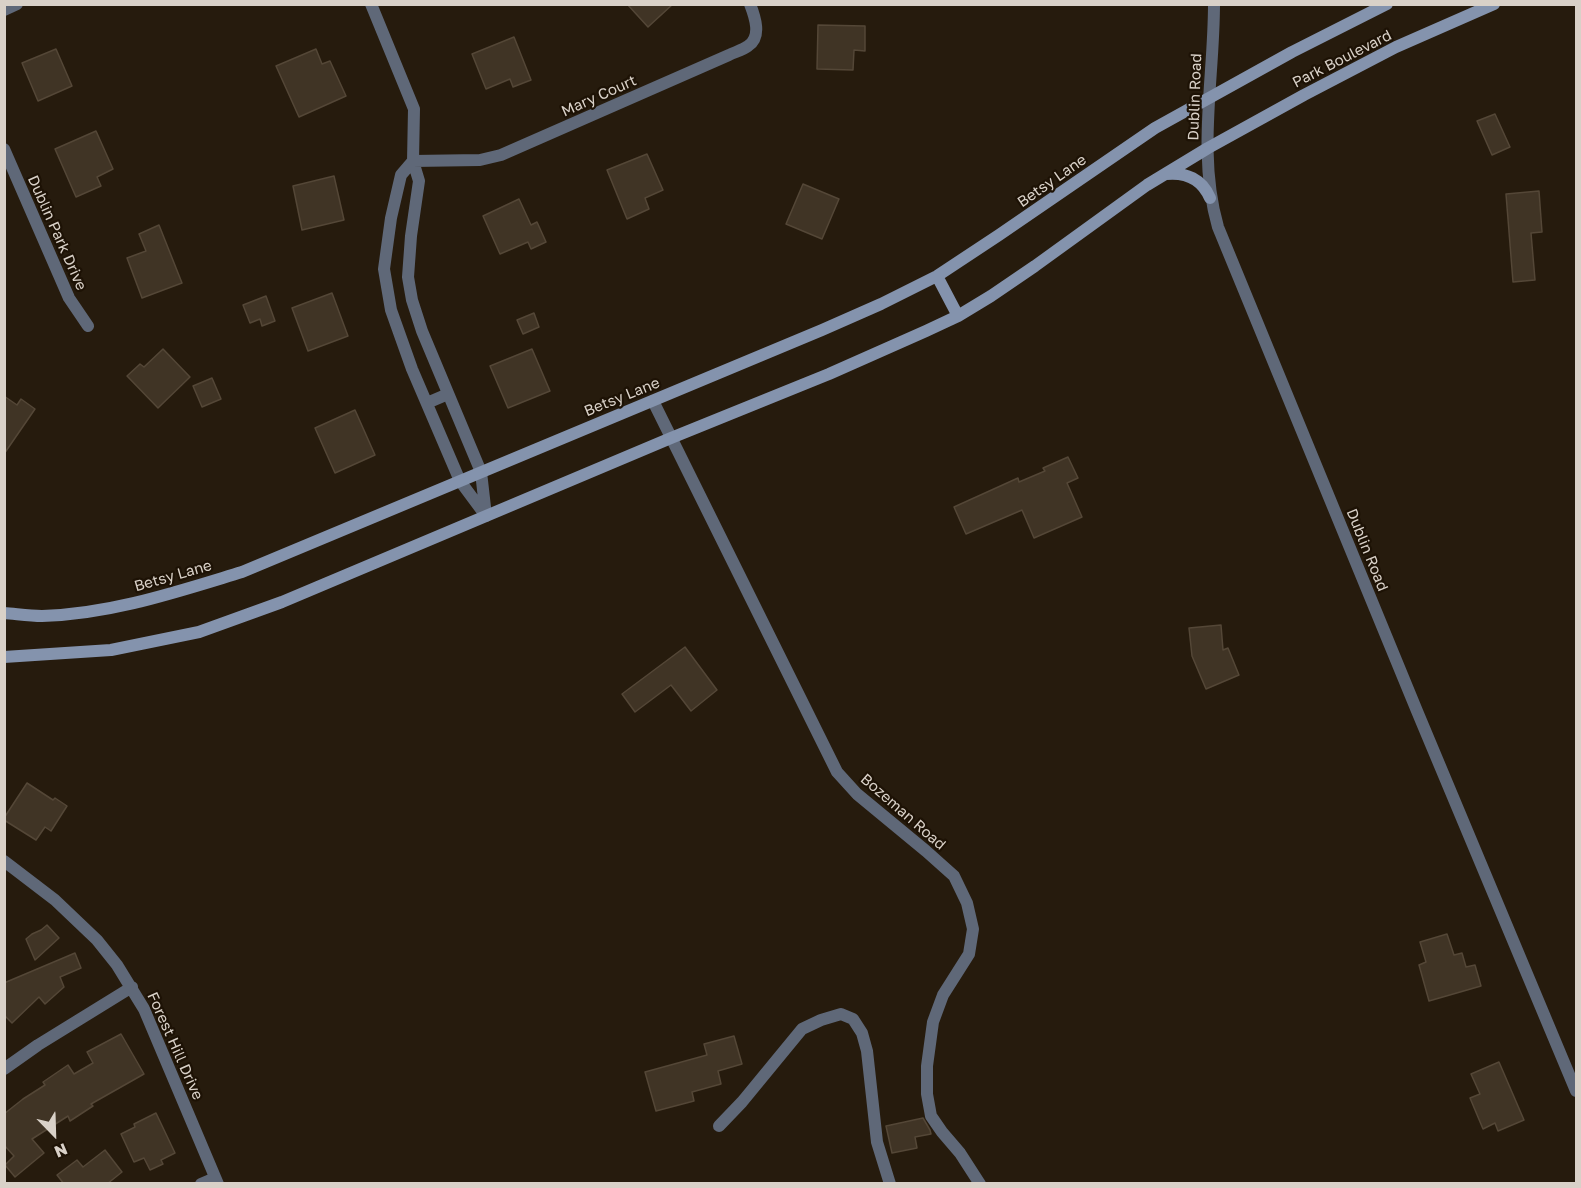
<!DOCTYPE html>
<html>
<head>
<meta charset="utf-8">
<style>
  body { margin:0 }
  #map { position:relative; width:1581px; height:1188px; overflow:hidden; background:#261b0d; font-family:"Golos Text",sans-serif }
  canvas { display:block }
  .frame { position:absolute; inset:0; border:6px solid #d9d1c8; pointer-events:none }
  .north { position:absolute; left:24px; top:1104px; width:60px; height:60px; -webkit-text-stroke:4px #1d1205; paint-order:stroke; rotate:157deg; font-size:16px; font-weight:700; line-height:24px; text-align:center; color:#d9d1c8 }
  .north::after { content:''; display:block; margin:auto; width:21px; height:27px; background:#d9d1c8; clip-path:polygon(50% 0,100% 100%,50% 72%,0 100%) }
</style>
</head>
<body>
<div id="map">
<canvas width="1581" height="1188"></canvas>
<div class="frame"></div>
<div class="north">N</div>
</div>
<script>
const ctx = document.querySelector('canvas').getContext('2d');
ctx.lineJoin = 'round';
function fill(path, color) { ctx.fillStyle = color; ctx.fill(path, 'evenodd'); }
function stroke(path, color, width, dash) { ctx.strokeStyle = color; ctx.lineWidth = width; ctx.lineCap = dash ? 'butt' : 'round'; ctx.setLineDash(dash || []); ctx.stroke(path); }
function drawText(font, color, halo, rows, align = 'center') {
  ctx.font = font + ' "Golos Text",sans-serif'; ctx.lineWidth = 4.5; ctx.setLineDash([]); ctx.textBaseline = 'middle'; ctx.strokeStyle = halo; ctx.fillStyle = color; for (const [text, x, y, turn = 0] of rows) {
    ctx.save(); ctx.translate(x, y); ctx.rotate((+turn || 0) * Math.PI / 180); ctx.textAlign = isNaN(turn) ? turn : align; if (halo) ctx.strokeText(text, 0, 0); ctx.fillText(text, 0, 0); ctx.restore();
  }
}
const building = new Path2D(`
  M627,4H673L648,27Z
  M818,25L865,26V51L854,50L853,70L817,69Z
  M514,37L531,80L513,87L510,79L486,89L472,54Z
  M56,49L72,86L38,101L22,63Z
  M316,49L322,64L330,61L346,96L299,117L276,66Z
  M1495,114L1510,147L1492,155L1477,121Z
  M96,131L113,169L97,177L101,186L76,197L55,149Z
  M647,154L663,190L645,198L649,209L627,219L607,170Z
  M334,176L344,220L302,230L293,186Z
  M803,184L839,199L822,239L786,224Z
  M1539,191L1542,232L1531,233L1535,280L1513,282L1506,194Z
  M519,199L531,225L537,222L546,242L531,249L528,242L500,254L483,216Z
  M159,225L182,283L142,298L127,258L146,251L139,234Z
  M332,293L348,336L308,351L292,308Z
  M266,296L275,321L262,326L260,319L250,323L243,305Z
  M534,313L539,327L523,334L517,320Z
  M163,349L190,377L158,408L127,376L140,364L144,367Z
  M532,349L550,391L508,408L490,366Z
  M212,378L221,399L202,407L193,386Z
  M4,396L17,405L21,399L35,409L4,454Z
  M355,410L375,455L335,473L315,428Z
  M1068,457L1078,478L1067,483L1082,517L1034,538L1022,510L966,534L954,507L1018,478L1019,482L1045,471L1043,468Z
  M1221,625L1223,650L1228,648L1239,675L1206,689L1192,656L1189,628Z
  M685,647L717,690L691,711L671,685L635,712L622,694Z
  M27,783L53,800L55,798L67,806L51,831L45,827L36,840L4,820V818Z
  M47,925L59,938L35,960L26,939L32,934L41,930Z
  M1447,934L1454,955L1462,953L1466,967L1475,965L1481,986L1429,1001L1419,965L1426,962L1420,942Z
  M75,953L81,968L60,977L64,987L45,1004L39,997L12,1023L4,1015V983Z
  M121,1034L144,1074L91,1104L93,1106L70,1121L68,1116L32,1139L44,1153L15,1177L5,1165L14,1156L4,1145V1114L23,1099L45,1085L43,1082L68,1065L74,1074L93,1063L87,1052Z
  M734,1036L742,1064L718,1071L721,1084L692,1092L694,1101L656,1111L645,1072L707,1055L704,1044Z
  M1499,1062L1524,1120L1498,1131L1495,1123L1483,1129L1470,1098L1480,1094L1471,1074Z
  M156,1113L175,1153L161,1160L163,1164L150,1170L144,1158L134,1162L121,1134L135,1127L134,1124Z
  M923,1118L930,1130L931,1134L915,1137L917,1148L892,1153L886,1126Z
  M105,1150L122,1172L107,1184H64L57,1175L77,1160L83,1167Z`);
fill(building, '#403425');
stroke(building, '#544737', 1.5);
stroke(new Path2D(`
  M371,4L414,109L413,161L419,181L411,236L408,277L412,300L422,331L481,472L486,516L460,481L412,369L391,310L384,269L391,218L401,175L413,161
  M1214,4C1214,79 1197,154 1218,227L1417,711L1576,1091
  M4,10L17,4
  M4,149L69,298L88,326
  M413,161L480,160L501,155L729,55C735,52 743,50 748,46C762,37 755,17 750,4
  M653,401L837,772L857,794L926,851L954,876L967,903L973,929L969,954L943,995L933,1022L927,1066V1094L931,1116L942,1132L960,1153L980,1184
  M427,403L448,394
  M4,861L55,900L97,940L117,965L144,1009L218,1184
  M4,1069L38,1045L132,987
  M719,1126L742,1102L802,1029L821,1020L841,1014L853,1019L862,1033L867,1051L877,1142L890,1184
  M201,1184L215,1178`), '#5f6878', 12);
stroke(new Path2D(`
  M1166,174C1186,172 1202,179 1210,198
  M937,276L958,316
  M4,613C17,614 29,616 42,616C111,614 176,592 242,572L822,330L881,304L937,276L999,235L1155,128L1292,52L1387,4
  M4,657L111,650L199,632L282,602L671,438L829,374L926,331L958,316L991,296L1035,266L1147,185L1208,148L1304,95L1396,47L1494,4`), '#8493ad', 12);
drawText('15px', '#d9d1c8', '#1d1205', [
  ["Park Boulevard",1342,59,-27],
  ["Mary Court",599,96,-24],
  ["Dublin Road",1195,97,-88],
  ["Betsy Lane",1052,181,-35],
  ["Dublin Park Drive",57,233,66],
  ["Betsy Lane",622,397,-22],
  ["Dublin Road",1367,550,68],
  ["Betsy Lane",173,576,-16],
  ["Bozeman Road",903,812,41],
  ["Forest Hill Drive",175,1046,66]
]);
</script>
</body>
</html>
